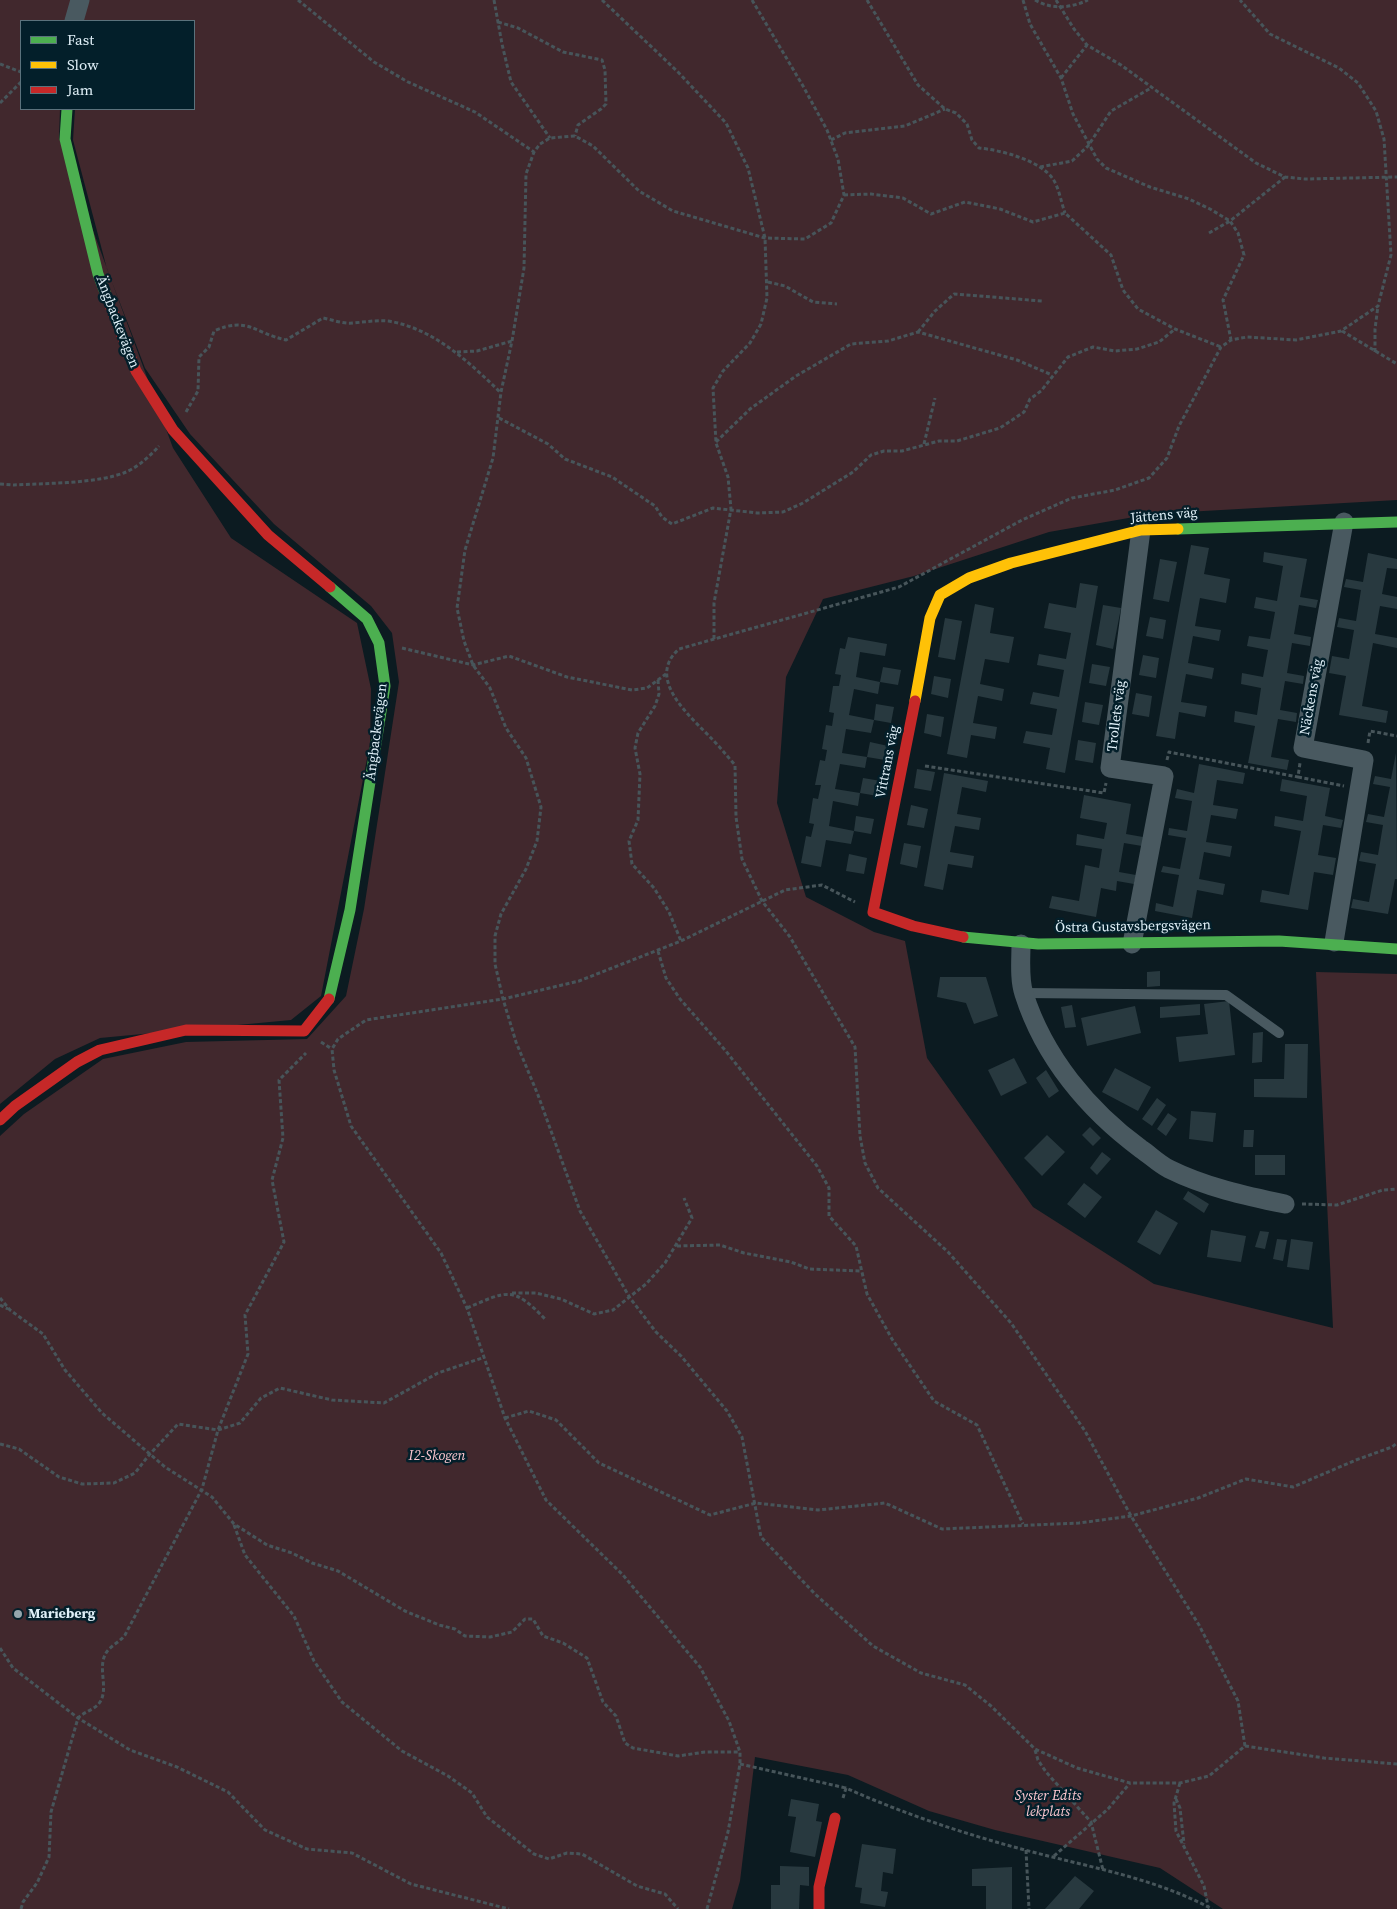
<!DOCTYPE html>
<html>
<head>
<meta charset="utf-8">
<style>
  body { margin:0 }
  #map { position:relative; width:1397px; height:1909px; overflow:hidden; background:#0c1b21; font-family:"Source Serif 4",serif }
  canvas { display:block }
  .legend { position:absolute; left:20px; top:20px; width:175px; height:90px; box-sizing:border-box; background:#031f2a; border:1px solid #5b727c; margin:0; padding:6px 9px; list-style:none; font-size:15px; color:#dfeff7 }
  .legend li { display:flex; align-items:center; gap:10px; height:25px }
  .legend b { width:25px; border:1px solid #5b727c }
</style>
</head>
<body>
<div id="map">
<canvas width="1397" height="1909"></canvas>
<ul class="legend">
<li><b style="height:6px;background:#4caf50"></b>Fast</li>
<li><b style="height:6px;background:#ffc107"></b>Slow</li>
<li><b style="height:6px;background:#c62828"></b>Jam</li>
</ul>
</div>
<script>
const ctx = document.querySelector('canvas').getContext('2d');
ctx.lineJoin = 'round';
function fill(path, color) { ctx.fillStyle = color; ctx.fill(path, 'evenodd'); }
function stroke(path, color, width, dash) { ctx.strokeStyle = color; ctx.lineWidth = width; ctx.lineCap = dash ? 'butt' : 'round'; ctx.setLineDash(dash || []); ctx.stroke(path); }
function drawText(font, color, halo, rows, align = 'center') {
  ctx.font = font + ' "Source Serif 4",serif'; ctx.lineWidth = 5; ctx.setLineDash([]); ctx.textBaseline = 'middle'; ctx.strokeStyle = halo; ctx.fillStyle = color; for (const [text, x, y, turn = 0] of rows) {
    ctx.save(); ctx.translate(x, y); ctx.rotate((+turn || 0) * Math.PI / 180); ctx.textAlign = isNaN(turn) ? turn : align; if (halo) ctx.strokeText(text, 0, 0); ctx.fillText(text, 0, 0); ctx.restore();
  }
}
fill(new Path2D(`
  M0,0H72L67,21H21V109H60L59,138L173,448L231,538L357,623L371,689L370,743L321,996L291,1020L100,1038L55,1059L0,1104Z
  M89,0H1397V500L1151,514L1049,532L914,576L823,599L786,677L777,803L806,897L874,932L905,941L927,1058L1033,1207L1154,1284L1333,1328L1316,972L1397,974V1909H1223L1160,1868L995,1830L929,1811L848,1775L755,1757L740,1881L732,1909H0V1136L24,1114L103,1059L186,1042L307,1039L346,996L364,909L399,682L392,633L371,606L274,524L190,434L145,368L107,269L73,140L75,109H194V21H83Z`), '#41282d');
fill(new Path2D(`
  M1191,545L1209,548L1204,574L1230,579L1226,603L1200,598L1195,626L1221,630L1219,641L1193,636L1188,663L1214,668L1212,679L1186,674L1181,702L1207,706L1205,717L1179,712L1175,739L1156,736Z
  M1264,552L1307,559L1300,597L1318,600L1316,608L1299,605L1294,634L1311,637L1310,646L1292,643L1287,673L1304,676L1303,684L1285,681L1280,710L1297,713L1296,722L1278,719L1271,757L1289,760L1287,770L1248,763L1255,726L1234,722L1235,711L1257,715L1261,688L1241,684L1242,673L1263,677L1268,650L1247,646L1249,636L1270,639L1275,612L1254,608L1256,597L1277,601L1283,566L1263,562Z
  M1368,553L1397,559V569L1387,568L1382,594L1397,597V609L1380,606L1375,634L1397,638V648L1373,643L1362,706L1388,711L1386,723L1339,715L1346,676L1329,673L1332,656L1349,659L1354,630L1337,627L1339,618L1356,621L1361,590L1344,587L1346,579L1363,582Z
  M1160,559L1177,562L1169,602L1153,599Z
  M1080,583L1098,586L1065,773L1046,769L1050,748L1023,743L1026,731L1052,735L1057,709L1030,704L1033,692L1059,697L1064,670L1037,665L1039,654L1066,659L1071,633L1044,628L1049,603L1076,608Z
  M975,604L994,608L990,633L1014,637L1009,663L985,659L980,684L1004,689L1002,701L978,696L973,723L997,727L995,739L971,735L967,758L947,754Z
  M1103,605L1121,608L1113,649L1096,645Z
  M1150,617L1166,620L1163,639L1146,636Z
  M945,618L962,621L955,660L938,657Z
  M848,637L887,644L885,656L860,652L856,677L880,682L878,694L854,689L849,715L874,720L871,733L846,729L842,753L867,757L865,768L840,764L835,789L860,793L863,778L881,781L878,796L860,793L858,806L833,801L829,826L854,831L856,816L874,819L871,834L854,831L851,844L826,840L821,867L801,863L806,836L811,837L814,824L809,823L813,798L818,799L821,785H815L820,760L825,761L827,750L822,749L826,725L832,726L834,713L829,712L833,686H839L841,675L835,674L840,648L845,649Z
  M1143,655L1159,658L1156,678L1139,675Z
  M1092,664L1110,667L1106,686L1089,683Z
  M883,667L901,670L898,685L880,682Z
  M934,676L951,679L948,698L931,694Z
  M1136,693L1152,696L1149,717L1132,714Z
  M1085,702L1103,705L1099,725L1082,722Z
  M876,704L894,707L891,723L874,720Z
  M927,714L944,717L941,737L924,733Z
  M1078,740L1096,743L1093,763L1075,760Z
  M870,742L888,746L885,760L867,757Z
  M1396,753L1397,879H1395L1388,914L1351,908L1353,899L1369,902L1376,864L1359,861L1361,852L1378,855L1383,825L1366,822L1368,814L1384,817L1390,787L1373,784L1375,776L1391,779Z
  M1199,764L1245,773L1243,784L1217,780L1213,805L1238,809L1236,819L1211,815L1206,842L1232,846L1230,857L1204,852L1199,879L1225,884L1223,895L1197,890L1192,918L1155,911L1156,903L1173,907L1179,875L1161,872L1163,866L1180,869L1186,838L1168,835L1169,828L1187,831L1192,801L1175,798L1177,789L1194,793Z
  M917,769L935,772L931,791L914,788Z
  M944,773L988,781L986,792L962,787L957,814L981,818L979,830L955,826L950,852L974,856L972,868L948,864L943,890L924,886Z
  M1282,779L1330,788L1325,816L1343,820L1341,828L1323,825L1318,855L1336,858L1333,875L1314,872L1308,910L1260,902L1262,890L1289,895L1296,858L1301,831L1274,826L1275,816L1303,821L1307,796L1280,791Z
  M1084,795L1131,804L1126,834L1143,837L1142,846L1124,843L1119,872L1136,875L1134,884L1117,881L1116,891L1101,888L1096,917L1049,908L1052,896L1079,901L1085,865L1099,868L1102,849L1076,845L1077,834L1104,839L1107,823L1080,818Z
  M911,805L928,809L924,828L907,825Z
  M904,843L921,846L917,868L900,864Z
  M849,854L867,858L864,874L846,871Z
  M1160,971V986L1147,987V972Z
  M940,977H986L998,1016L974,1024L966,1003L937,997Z
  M1229,1001L1235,1055L1179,1062L1176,1037L1208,1034L1204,1004Z
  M1200,1004V1015L1160,1018V1007Z
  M1072,1005L1076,1027L1065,1028L1061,1007Z
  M1135,1006L1141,1033L1087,1046L1081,1018Z
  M1263,1032L1262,1062L1252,1063L1253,1033Z
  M1285,1044H1308L1307,1098L1254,1097V1079H1284Z
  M1014,1058L1027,1083L1001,1096L988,1070Z
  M1115,1068L1151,1087L1138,1111L1102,1092Z
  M1046,1070L1059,1091L1049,1098L1036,1078Z
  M1157,1098L1166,1105L1152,1126L1142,1119Z
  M1191,1111L1216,1113L1213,1142L1189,1139Z
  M1168,1113L1177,1119L1166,1136L1157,1129Z
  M1090,1127L1101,1138L1093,1146L1082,1135Z
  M1244,1130H1254L1253,1147H1243Z
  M1047,1135L1065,1152L1042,1176L1024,1158Z
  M1102,1152L1111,1159L1097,1175L1090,1168Z
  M1255,1155H1285V1175H1255Z
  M1084,1183L1102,1197L1085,1218L1067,1204Z
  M1188,1191L1209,1204L1204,1213L1183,1199Z
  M1156,1210L1178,1223L1160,1255L1137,1242Z
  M1211,1230L1246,1236L1241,1262L1207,1257Z
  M1260,1231L1269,1232L1265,1249L1255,1247Z
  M1277,1239L1287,1240L1283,1261L1273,1259Z
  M1291,1239L1313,1242L1309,1270L1287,1267Z
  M791,1799L819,1804L816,1821L822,1822L815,1857L790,1852L796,1817L788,1816Z
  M862,1844L896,1849L893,1874L883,1872L881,1891L888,1892L885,1907L860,1903L862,1888L855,1887Z
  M780,1866L809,1867V1886L800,1885L799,1909H771V1885H780Z
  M1012,1867V1909H986V1886H972V1869Z
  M1075,1876L1094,1891L1079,1909H1045Z`), '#28393f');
stroke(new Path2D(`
  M298,0L374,62L408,82L475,112L534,152
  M494,0L502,44L511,82L550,138
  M602,0L678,72L726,123L748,168L765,238L767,298L761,324L750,343L723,371L713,388L716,443L728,477L731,509L714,603V640
  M752,0L803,86L827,130L838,159L844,195L831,223L805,239L765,238L673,211L639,191L593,146L575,136L550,138L540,144L534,152L526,174L524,268L512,341L501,392L493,458L465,550L457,608L464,641L473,665L490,688L506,728L526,758L541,807L537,841L526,869L501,914L495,936V964L503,999L516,1042L538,1095L580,1211L630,1298L656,1332L681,1356L727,1411L742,1437L761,1537L815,1594L873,1646L921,1673L965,1685L991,1706L1035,1749L1077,1768L1130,1783H1180L1209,1776L1245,1746L1238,1701L1199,1625L1131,1516L1085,1431L1011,1323L948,1252L878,1188L865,1163L860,1136L855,1047L790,937L762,901L742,859L736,817L735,765C727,756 720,747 712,739C690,716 645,679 679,649L899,587L1022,520L1072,498L1115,490L1149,478L1167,458L1179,426L1221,347L1231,340L1247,337L1296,340L1341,331L1378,306L1391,255L1384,139L1376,111L1358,83L1339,68L1270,34L1240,0
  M867,0L918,85L945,109L956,113L967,124L972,140L979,148C1000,150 1040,160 1053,179C1059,188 1061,202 1065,213
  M1023,0L1030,24L1061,78L1073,114L1097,159L1106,168L1150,187L1189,199L1210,209L1230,221L1238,233L1244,255L1223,300L1231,340
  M1035,0C1052,10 1071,8 1088,0
  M1056,0L1074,29L1087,45L1121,65L1256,163L1285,177L1305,179L1397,177
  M498,22L518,28L563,52L602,60L605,70L606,104L601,109L578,125L575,136
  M0,64L21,72
  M1061,78L1087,45
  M0,103L21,82
  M831,140L845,133L905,126L945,109
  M1040,167L1072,161L1088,146L1111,111L1151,88
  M844,195L871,194L903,198L931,214L965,202L1000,209L1033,222L1065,213L1111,255L1123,290L1138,309L1175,329L1221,347
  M1209,233L1230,221L1285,177
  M768,282L785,286L813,302L837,304
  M1342,331L1397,364
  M918,332L935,311L954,294L1042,301
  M457,352L477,351L512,341
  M1375,352V329L1378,306
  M186,412L198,391L199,357L209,347L214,331C248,316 254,333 286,340L323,318C333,320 343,324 353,323C365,322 376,320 388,321C433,328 469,362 500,392
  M499,418L548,444L565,459L612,477L655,506L662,517L672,524L713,508L757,513L783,512L803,503L853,472L871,455L884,451H902L939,441H957L1000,428L1024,412L1030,399L1041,391L1068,357L1093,347L1115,351L1137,349L1159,342L1175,329
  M716,442L750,409L796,376L851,344L888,341L918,332L1017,360L1052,375
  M924,444L935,398
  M0,484L14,485C46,483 97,484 126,472C138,467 150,456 159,446
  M402,648L473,665L509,656L567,677L632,690L647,688L666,674
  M658,680L659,694L655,706L638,733L635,748L640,774L638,820L629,841L632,864L654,888L669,912L681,941
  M1368,743L1370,731L1397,736
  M1167,760L1169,752L1298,777L1300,763
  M925,766L1104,793L1106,783
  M1298,777L1344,786
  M658,951L666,978L680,999L725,1050L817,1166L829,1188V1216L856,1246L867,1294L892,1339L934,1401L977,1425L1023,1524
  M321,1042L332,1049
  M1302,1204L1337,1205L1383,1190L1397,1189
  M677,1246L720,1245L744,1253L791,1262L809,1269L861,1271
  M512,1293H536L561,1299L594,1314L613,1310L646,1284L665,1263L692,1218L684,1198
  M0,1298L10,1310L43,1334L65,1370L102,1413L165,1467L212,1497L234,1524L267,1545L292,1553L312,1563L338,1571L405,1611L439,1625L455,1629L465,1636L490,1637L512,1632L525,1619H533L543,1636L563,1643L587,1658L603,1702L616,1716L625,1743L633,1748L678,1756L705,1752H739
  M0,1305L8,1309
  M467,1308C509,1290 513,1286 546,1320
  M505,1418L529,1411L556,1420L599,1463L710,1515L756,1503L818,1510L885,1503L942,1529L1079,1523L1131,1516L1198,1498L1246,1479L1293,1487L1356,1460L1392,1447L1397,1443
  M0,1444L19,1449L59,1477L82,1484L114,1483L135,1473L149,1455L178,1424L218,1430L240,1423L261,1398L280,1388L332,1400L384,1403L438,1373L485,1357
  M234,1525L245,1555L294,1616L314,1661L342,1702L402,1751L448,1776L472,1793L487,1817L534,1854L549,1859L567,1853L582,1854L637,1886L665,1894L678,1909
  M0,1648L13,1668L78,1718L130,1750L177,1767L228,1792L265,1830L307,1849L352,1853L411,1884L509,1909
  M1245,1746L1324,1758L1397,1764
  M1035,1750L1038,1760L1046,1772L1091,1822L1103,1870
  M740,1764L846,1788
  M1180,1783L1174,1803L1176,1831L1204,1886L1208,1906
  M843,1798L846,1788C904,1814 965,1834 1025,1850C1088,1867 1155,1878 1212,1909
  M1176,1799L1180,1808L1184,1844
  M1026,1850L1029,1909
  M1054,1856L1108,1809L1130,1783
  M21,1909L23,1902L37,1883L49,1857L51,1812L78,1718C85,1711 95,1710 100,1702C109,1688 97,1668 106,1653C110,1646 120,1642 125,1635L202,1489L218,1430L248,1354L245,1315L284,1242L272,1180L283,1138L279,1080L306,1053
  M707,1909L728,1832L740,1764V1752L729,1721L700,1667L623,1575L546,1500L505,1418L467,1308L441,1253L351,1126L334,1070L332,1049L338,1039L366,1020L503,999L579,981L681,941L785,890L822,885L855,902`), '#47555a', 3, [4, 2.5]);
stroke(new Path2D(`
  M1024,993L1226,995L1279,1033`), '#495960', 10);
stroke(new Path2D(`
  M74,21L80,0
  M1334,942L1364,760L1303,748L1344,522
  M1021,944C1021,960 1019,979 1024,994C1044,1057 1088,1110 1141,1149C1150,1155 1159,1164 1169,1169C1205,1187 1246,1196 1285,1204
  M1132,944L1164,776L1110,768L1141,530`), '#495960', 19);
stroke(new Path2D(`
  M67,109L65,139L98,274L106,295
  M1178,529L1397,522
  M963,937L1038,944L1279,941L1397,949
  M329,999L350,910L385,686L379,643L367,619L330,587`), '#4caf50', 11);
stroke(new Path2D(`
  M915,701L930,618L940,595L969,578L1011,563L1141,530L1178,529`), '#ffc107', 11);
stroke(new Path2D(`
  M106,295L136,371L173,430L268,535L330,587
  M915,701L873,912L913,926L963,937
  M0,1120L15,1106L77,1062L100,1050L186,1030L304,1031L329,999
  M819,1909V1887L835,1818`), '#c62828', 11);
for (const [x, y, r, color] of [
  [18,1614,5,"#95a5ac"]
]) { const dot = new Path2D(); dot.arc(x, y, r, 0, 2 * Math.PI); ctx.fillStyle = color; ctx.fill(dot); stroke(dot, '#031f2a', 2); }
drawText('14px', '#dfeff7', '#031f2a', [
  ["Ängbackevägen",117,322,69],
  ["Jättens väg",1164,516,-5],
  ["Näckens väg",1312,697,-80],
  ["Trollets väg",1117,716,-83],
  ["Ängbackevägen",377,732,-83],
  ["Vittrans väg",888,762,-79],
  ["Östra Gustavsbergsvägen",1133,927,-1]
]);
drawText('italic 14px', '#fec8d0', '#031f2a', [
  ["I2-Skogen",437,1456],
  ["Syster Edits",1048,1796],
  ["lekplats",1048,1812]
]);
drawText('bold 14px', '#dfeff7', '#031f2a', [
  ["Marieberg",28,1614]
], 'left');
</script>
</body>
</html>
